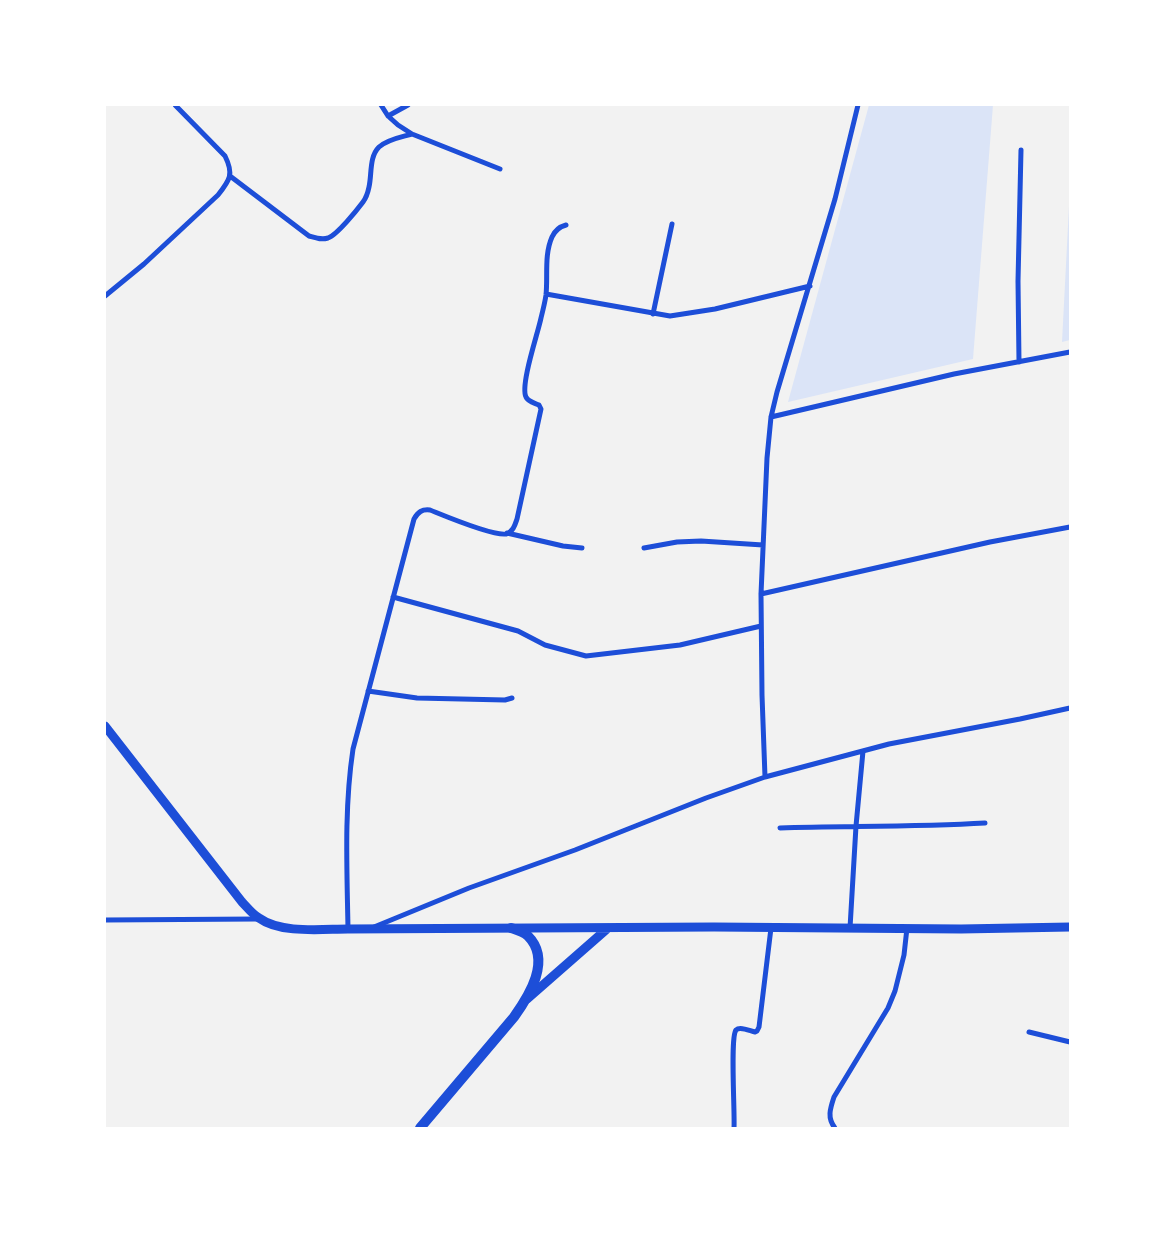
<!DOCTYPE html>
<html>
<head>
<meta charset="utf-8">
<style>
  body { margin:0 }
  #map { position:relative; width:1175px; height:1233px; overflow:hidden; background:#f2f2f2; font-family:"Golos Text",sans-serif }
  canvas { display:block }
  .frame { position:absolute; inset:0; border:106px solid #fff; pointer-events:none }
</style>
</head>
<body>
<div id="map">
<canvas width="1175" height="1233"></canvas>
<div class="frame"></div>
</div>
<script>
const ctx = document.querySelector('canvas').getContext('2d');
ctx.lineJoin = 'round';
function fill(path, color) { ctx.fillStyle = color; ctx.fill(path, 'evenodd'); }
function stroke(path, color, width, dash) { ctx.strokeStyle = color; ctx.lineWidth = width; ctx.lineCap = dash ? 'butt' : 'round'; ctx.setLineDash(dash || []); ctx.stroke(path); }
fill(new Path2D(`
  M869,105H993L973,359L788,402Z
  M1070,187V340L1062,342Z`), '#dbe4f7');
stroke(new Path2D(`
  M381,105L388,116L398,125L412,134L500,169
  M388,116L408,105
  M230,176L309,236C316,238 321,240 328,238C337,235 357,210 363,202C366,198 368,192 369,187C372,174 369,157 379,147C388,139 402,137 412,134
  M546,294L670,316L715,309L810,286
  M105,296L144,264L218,195C230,180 234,174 225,156L175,105
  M653,314L672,224
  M1019,362L1018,281L1021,150
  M771,417L954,374L1070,352
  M507,533L563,546L582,548
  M644,548L677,542L701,541L763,545
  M761,594L990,542L1070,527
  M393,597L518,631L545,645L586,656L680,645L761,626
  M368,691L417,698L505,700L512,698
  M765,777L762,695L761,594L767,458L771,417L777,392L835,199L858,105
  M780,828C848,826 917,827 985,823
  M105,920L257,919
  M374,927L469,888L575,850L706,798L765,777L889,744L1020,719L1070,708
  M850,928L856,826L863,751
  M348,929C347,869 344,809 353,749L414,519C418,512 422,509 430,510C445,516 492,536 506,534C513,532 515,525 517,519L541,409L539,405C535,403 528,402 526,397C520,385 538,333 541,318C543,310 545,302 546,295C548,276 544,255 552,237C555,230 559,227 566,225
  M1029,1032L1070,1042
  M734,1128C735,1113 730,1037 736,1030C740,1026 750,1031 755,1032L757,1031L759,1027L771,928
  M835,1128C827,1118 830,1109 834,1097L888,1008L895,991L904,955L907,928`), '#1d4ed8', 5);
stroke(new Path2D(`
  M105,726L242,902C247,907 252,914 259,918C281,934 322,929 348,929L714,927L961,929L1070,927
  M527,999L608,928`), '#1d4ed8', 9);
stroke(new Path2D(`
  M420,1128L514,1017C529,996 552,960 528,936C524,932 517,930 511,928`), '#1d4ed8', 10);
</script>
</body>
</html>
